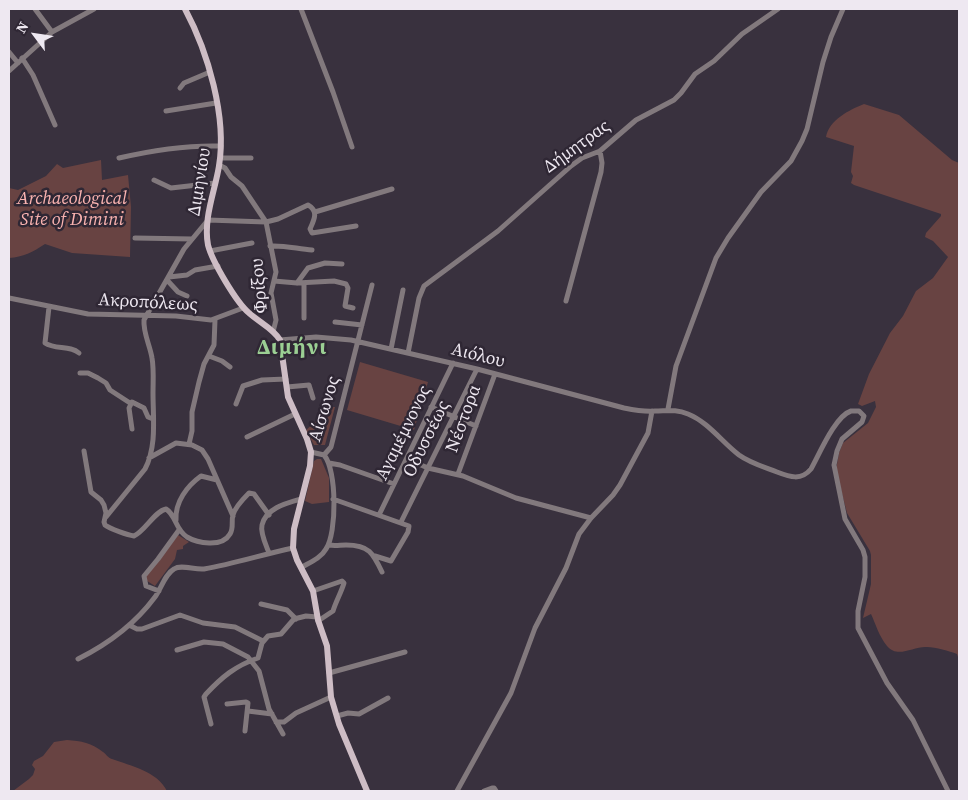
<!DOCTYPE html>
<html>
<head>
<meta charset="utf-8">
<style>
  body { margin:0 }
  #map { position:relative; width:968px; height:800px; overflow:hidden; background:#39313e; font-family:"Source Serif 4",serif }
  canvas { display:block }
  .frame { position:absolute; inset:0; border:10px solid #eee8f1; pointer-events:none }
  .north { position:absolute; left:10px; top:10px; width:50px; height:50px; -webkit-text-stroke:4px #2f2734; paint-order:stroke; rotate:301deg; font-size:14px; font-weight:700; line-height:20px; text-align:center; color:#eee8f1 }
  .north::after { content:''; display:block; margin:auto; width:18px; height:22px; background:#eee8f1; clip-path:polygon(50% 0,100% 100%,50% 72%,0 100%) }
</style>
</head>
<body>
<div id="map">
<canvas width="968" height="800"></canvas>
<div class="frame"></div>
<div class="north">N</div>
</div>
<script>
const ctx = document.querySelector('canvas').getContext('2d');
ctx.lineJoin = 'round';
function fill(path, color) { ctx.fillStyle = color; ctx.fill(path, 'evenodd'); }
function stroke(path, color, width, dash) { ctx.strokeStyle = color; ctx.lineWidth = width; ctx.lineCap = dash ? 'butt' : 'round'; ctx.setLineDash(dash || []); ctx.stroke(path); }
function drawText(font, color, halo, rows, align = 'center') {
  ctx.font = font + ' "Source Serif 4",serif'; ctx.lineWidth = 5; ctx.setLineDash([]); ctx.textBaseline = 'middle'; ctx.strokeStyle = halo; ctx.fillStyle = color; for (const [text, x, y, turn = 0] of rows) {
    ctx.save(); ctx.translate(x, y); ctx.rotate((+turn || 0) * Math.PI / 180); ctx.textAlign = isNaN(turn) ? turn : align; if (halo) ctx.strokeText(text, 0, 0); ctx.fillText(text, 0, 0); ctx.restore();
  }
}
fill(new Path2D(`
  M864,104L899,115L952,160L959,163V660L957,654C949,651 936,647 927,647C913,646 898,659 887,646C879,636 876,625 871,614L863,618L871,584V555L870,551L847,513L836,470L839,453L843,443L868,423L876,407L875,401L862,406L858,404L869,374L890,333L903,316L916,291L933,278L948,257L933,241L925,237L926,233L941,216V214L854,185L851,183L853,176L851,172L854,146L826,137C829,120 849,110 864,104Z
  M101,160L102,180L128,175L131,207L130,257L72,253L45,244C33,252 23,257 9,258V188L18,190L46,176L57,164L63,168Z
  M360,362L428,382L414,430L347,410Z
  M332,407H335L325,445H314L306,430Z
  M317,459H321L329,478V502L312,504L305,501L314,461Z
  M178,535L189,542L183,546V549L177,550L175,559L155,586L144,579Z
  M67,740C81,741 92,743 103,752C106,754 108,758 112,759C131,766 157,771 167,791H13L29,779L33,775L35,769L32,765L34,761L43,756L54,742Z`), '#684342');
stroke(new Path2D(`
  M35,9L52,32
  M301,9L333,92L352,147
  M9,52L18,63
  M22,58L33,75L55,125
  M9,71L52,32L94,9
  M180,88L184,83L210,72
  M166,111L216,103
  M119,158C153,150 186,145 221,146
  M220,158H251
  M219,165L225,168L231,177L242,186L266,222L276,272L271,293L276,320L273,332
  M154,180L171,188L215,183
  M315,212L392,189
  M135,238L192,239
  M270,246C284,245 298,249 312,250
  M210,251L252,243
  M169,277L187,275L195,270L218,266
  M167,280L178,292L187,296
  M274,281L297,283L334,281L346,284L348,288L345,306L353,308
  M297,283L308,268L325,263L342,264
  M304,283V318
  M9,298L88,314L176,316L211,320L243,308
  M566,301L601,172L602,163L600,151
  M49,307L45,343C55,350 70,345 79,353
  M335,322L362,325
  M280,340L316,337L351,340L477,369L624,408C634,410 645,412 655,411C667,411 676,409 688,414C708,422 722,442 739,455C750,463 764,467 777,472C790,477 801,481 811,469C819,455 835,416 851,411C851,411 858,411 859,411L864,416L862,422L842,439L837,451L834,465L845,519L863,550L865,557V577L858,611V628L887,683L913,720L948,791
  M391,349L403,290
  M408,353L419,298L424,286L498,231L571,166L582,158L600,151L636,120L674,100L681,93L695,74L714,61L742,34L778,9
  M209,356L222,361L230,367
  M80,373H88L98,378L106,383L110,390L130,403
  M287,387L309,385L313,398
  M236,404L243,386L262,380L286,379
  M431,407L476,426
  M668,409L676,366L716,258L728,238L761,192L791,161L802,141L807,129L823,62L831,37L843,9
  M132,429L129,408L132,402L144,408L148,417L153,419
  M247,437L295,414
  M189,444L192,431V412L199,382L204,364L214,345L215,320
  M84,451L91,492L101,500L104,505L106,513L104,522L105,525C110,529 128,535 134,536C145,531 155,511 166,509C176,515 175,529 187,537C197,543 222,548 230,534C234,528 231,521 233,515C235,507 244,498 249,493L254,494L269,515
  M324,455L331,447L372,285
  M149,458L176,443L192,445L202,450L208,459L233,516
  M407,459L428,468L463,476L516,498L591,518
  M329,463L340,465L394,484
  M458,474L495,374
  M333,499L409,526L408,532L391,561L375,556
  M379,515L453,363
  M106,517L145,469C157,446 153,418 153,393C153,381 154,369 152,358C150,345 143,333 144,320L184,249L208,220L266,222L278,219L308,205C319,211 314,220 310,229L312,233L356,226
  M176,520C175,502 187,486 201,476L217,480
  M401,522L477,369
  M329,545C335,546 340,545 346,545C369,545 373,553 382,572
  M269,553C266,545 260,533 262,525C266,508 287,503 301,499
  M302,567C311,562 321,558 326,549C337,533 337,470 324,455L311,452
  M159,591L146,586L144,576L158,559L179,530
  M313,591L342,581L344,583C341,593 336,601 333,611L318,621
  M261,604L287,610L296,619
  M129,625L137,629H142L180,615L203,623L235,627L263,641
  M177,650L204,642L223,644L248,657L259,671L269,709L283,734
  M78,659C108,644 135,624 155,597C161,589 165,574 174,569C181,564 194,570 204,569C234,564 264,554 293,548
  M329,673L405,652
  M227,704L246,702L248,703L245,731
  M248,711L272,714
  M337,716L348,713L359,714L388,698
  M276,722H284L296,713L331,697
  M211,724L204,697L206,694C222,677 235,666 258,658L262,643L268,636L281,634L294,619L306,616L317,617
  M457,791L511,693L535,628L566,568L579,534L591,518L613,495L620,485L648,433L652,411
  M484,791L492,788H494L496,791`), '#82797d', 5);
stroke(new Path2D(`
  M185,9C208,52 227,117 219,166C215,191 203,219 208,245C212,261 236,302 249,313C259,322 274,329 280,340L288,397L307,439L311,452L310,466L294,529L293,548L297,560L313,591L318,620L327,646L331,697L339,724L367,791`), '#cebdc5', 6);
drawText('18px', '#eee8f1', '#2f2734', [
  ["Δήμητρας",577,147,-36],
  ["Διμηνίου",200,182,-81],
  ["Φρίξου",260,286,-95],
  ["Ακροπόλεως",148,303,3],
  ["Αιόλου",478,356,14],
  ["Αίσωνος",325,409,-73],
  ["Νέστορα",464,419,-70],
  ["Αγαμέμνονος",404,433,-64],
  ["Οδυσσέως",427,439,-64]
]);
drawText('italic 18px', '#fab3b0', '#2f2734', [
  ["Archaeological",72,199],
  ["Site of Dimini",72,220]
]);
ctx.letterSpacing = '1px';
drawText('bold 22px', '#9bcf93', '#2f2734', [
  ["Διμήνι",292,348]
]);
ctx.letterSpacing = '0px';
</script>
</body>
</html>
